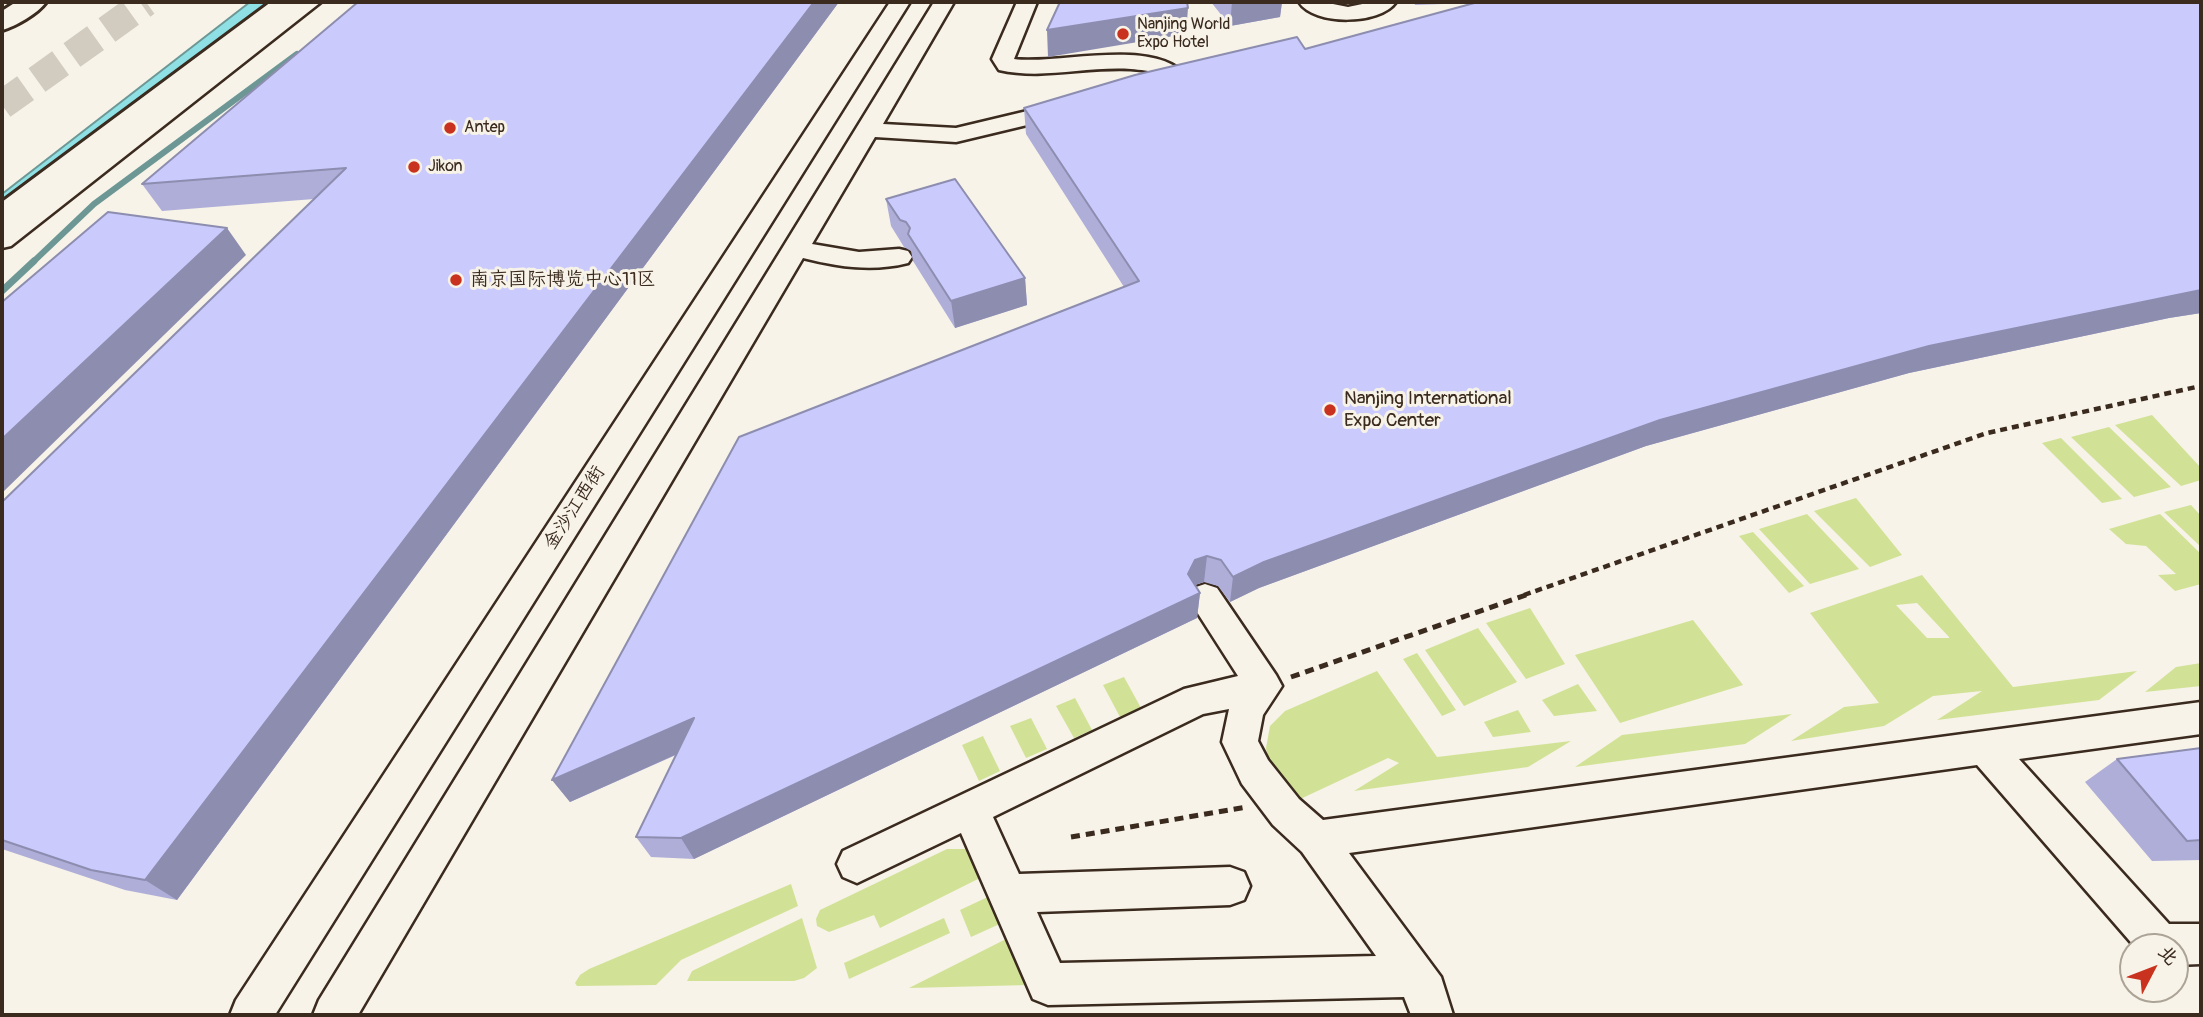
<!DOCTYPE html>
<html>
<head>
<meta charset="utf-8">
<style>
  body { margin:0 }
  #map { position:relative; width:2203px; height:1017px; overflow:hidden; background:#f7f3e8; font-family:Pangolin,"LXGW WenKai TC",sans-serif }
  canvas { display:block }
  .frame { position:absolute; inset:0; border:4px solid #3b2a1e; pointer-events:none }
  .north { position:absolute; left:2119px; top:933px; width:70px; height:70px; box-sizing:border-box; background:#f7f3e8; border:2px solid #aca397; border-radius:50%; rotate:48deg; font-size:19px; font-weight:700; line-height:28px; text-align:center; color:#3b2a1e }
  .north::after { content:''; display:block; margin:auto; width:24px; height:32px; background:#c8321e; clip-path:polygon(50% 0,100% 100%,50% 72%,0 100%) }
</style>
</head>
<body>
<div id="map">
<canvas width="2203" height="1017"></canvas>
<div class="frame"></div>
<div class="north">北</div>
</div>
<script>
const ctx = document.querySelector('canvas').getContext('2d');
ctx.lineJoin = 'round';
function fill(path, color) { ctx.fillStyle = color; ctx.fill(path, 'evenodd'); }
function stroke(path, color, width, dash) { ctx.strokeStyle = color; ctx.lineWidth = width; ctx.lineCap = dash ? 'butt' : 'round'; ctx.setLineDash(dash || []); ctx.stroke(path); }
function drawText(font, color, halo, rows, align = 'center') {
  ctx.font = font + ' Pangolin,"LXGW WenKai TC",sans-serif'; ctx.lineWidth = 6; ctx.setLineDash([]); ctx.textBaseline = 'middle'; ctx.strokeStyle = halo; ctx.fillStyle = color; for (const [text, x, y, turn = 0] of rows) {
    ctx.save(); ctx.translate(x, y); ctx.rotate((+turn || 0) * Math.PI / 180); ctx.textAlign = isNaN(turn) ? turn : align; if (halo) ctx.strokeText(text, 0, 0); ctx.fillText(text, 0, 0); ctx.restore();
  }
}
fill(new Path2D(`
  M2152,415L2201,468V480L2181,486L2115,425Z
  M2109,427L2171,487L2134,497L2071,437Z
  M2061,438L2122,499L2102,503L2042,443Z
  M1856,498L1902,555L1870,567L1814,511Z
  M2191,505L2201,516V547L2164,512Z
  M1807,514L1859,569L1810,584L1759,529Z
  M2160,514L2201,554V584L2175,591L2158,575L2176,574L2146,546L2126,544L2109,529Z
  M1753,532L1804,586L1789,593L1739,536Z
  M1922,575L2013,687L2137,671L2099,700L1937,720L1982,691L1933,696L1884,726L1791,741L1844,707L1879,703L1810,613ZM1917,603L1949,637V638H1927L1896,605Z
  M1530,608L1565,664L1526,679L1486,623Z
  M1693,620L1743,685L1620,723L1575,655Z
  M1478,628L1517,682L1464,706L1425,650Z
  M1417,653L1456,710L1442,716L1403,659Z
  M2201,663V686L2145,692L2176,667Z
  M1377,671L1437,757L1571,741L1528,767L1354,791L1399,763L1388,758L1296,801L1269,768L1266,748L1270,726L1285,711Z
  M1124,677L1141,708L1120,717L1103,685Z
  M1578,684L1597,711L1554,716L1542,700Z
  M1075,698L1092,730L1074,738L1056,706Z
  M1518,710L1531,732L1493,737L1484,722Z
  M1792,714L1745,744L1575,767L1622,735Z
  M1031,718L1047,749L1026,758L1010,726Z
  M983,736L1000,771L979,781L962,745Z
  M947,849H965L977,861L984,876L880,928L874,915L829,932L817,926L816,919L820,910Z
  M791,884L798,906L681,960L656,985L577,986L575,983L580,975L589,969Z
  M992,895L1004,922L971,937L960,910Z
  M802,918L817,968L804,978L794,981H687L692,971Z
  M944,918L950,933L849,979L844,963Z
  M1008,938L1029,985L909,988Z`), '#d1e296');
const water = new Path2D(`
  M250,2H302L2,245V194Z`);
fill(water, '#8ee0e4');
stroke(water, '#6d9795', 2);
stroke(new Path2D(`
  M32,263L94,204L297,54`), '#6d9795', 6);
stroke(new Path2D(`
  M2,291L34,261`), '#6d9795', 7);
stroke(new Path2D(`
  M2,105L146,2`), '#d1cbc0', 29, [29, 14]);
const minor = new Path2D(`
  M298,2H321L11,246L2,248V227Z
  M890,2H910L275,1015H230L236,1000Z
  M934,2H954L883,124L956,128L1065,102L1073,104L1076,109L1073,114L956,142L875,137L812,244L859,252L899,249L908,251L912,257L908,263C873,272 839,267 803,258L358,1015H313L319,1000Z
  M1017,2H1037L1014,59C1061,65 1159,35 1190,80L1187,85C1172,88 1170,80 1158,74C1150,70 1140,70 1131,69C1087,66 1043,80 999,70L992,59Z
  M1299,2H1323L1348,7L1372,2H1396C1380,25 1314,26 1299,2Z
  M1205,584L1217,588L1276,675L1282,686L1263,715L1258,741L1268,760L1299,799L1323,820L2201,702V734L2019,759L2169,924H2201V964L2175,965V947H2135L1977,765L1349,853L1441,977L1453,1015H1411L1404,997L1048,1005L1033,999L961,833L857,883L843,877L837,864L843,851L1184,689L1238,676L1188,598L1193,588ZM1229,709L1222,742L1242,784L1273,825L1302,852L1376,956L1060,963L1037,912L1230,905L1244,900L1250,886L1244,872L1230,867L1019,874L993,817L1203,714Z`);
const major = new Path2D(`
  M16,2H46C37,14 16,26 2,30V11Z
  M271,2H300L13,224L2,227V202Z`);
stroke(minor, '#3b2a1e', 5);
stroke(major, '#3b2a1e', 6);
stroke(new Path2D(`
  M1524,595L1987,433L2201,386`), '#3b2a1e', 4.5, [7, 5]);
stroke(new Path2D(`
  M1291,677L1529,594
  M1071,837L1247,807`), '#3b2a1e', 5, [9, 6]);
fill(minor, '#f7f3e8');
fill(major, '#f7f3e8');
fill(new Path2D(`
  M358,2H839L177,900L125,890L2,849V502L314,199L162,211L142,184Z
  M1211,2H1282L1280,17L1230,26Z
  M1414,2H1470V3L1415,5Z
  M2201,2V313L2169,318L1909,373L1646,446L1259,588L1230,602L1218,586L1204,582L1195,585L1200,593L1197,618L694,859L651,857L636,837L676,755L570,802L552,780L1124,287L1026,134L1024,108L1305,49Z
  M886,199L1025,278L1027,305L955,328L913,261L911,251L904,247L891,226Z
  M2201,748V860L2152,861L2085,782L2117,759Z`), '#aeaed9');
fill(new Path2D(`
  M814,2H839L177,900L145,880Z
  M1232,2H1282L1280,17L1230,26Z
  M1348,2H1364L1348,4Z
  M1188,8L1186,34L1048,57L1047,30Z
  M227,228L246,255L2,493V439Z
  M1025,278L1027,305L955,328L951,301Z
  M2201,290V313L2169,318L1909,373L1646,446L1259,588L1230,602L1233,577L1264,562L1660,420L1929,346Z
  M1207,556L1204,582L1192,586L1200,593L1197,618L694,859L681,838L1188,574L1195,560Z
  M694,718L706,741L570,802L552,780Z`), '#8d8db0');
const building = new Path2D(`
  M358,2H814L145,880L91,870L2,840V502L346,168L142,184Z
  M1060,2H1187L1188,8L1047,30Z
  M1478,2H2201V290L1929,346L1660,420L1264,562L1233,577L1221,560L1207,556L1195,560L1188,574L1200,593L681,838L636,837L694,718L552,780L739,437L1139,281L1024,108L1135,75L1297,37L1305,49Z
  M955,179L1025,278L951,301L908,234L910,228L906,222L900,220L886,199Z
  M108,212L227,228L2,439V302Z
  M2201,748V840L2187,841L2117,759Z`);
fill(building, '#cacafc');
stroke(building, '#8d8db0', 2);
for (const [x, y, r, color] of [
  [1123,34,7,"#c8321e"],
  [450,128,7,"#c8321e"],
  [414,167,7,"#c8321e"],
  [456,280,7,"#c8321e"],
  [1330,410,7,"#c8321e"]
]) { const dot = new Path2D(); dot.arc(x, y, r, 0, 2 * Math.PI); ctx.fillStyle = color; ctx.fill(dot); stroke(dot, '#f7f3e8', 2.5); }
drawText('16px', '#3b2a1e', '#f7f3e8', [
  ["Nanjing World",1137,25],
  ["Expo Hotel",1137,43],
  ["Antep",464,128],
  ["Jikon",428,167]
], 'left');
drawText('19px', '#3b2a1e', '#f7f3e8', [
  ["南京国际博览中心11区",470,280],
  ["Nanjing International",1344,399],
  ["Expo Center",1344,421]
], 'left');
drawText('19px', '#3b2a1e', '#f7f3e8', [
  ["金沙江西街",575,508,-57]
]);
</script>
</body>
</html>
